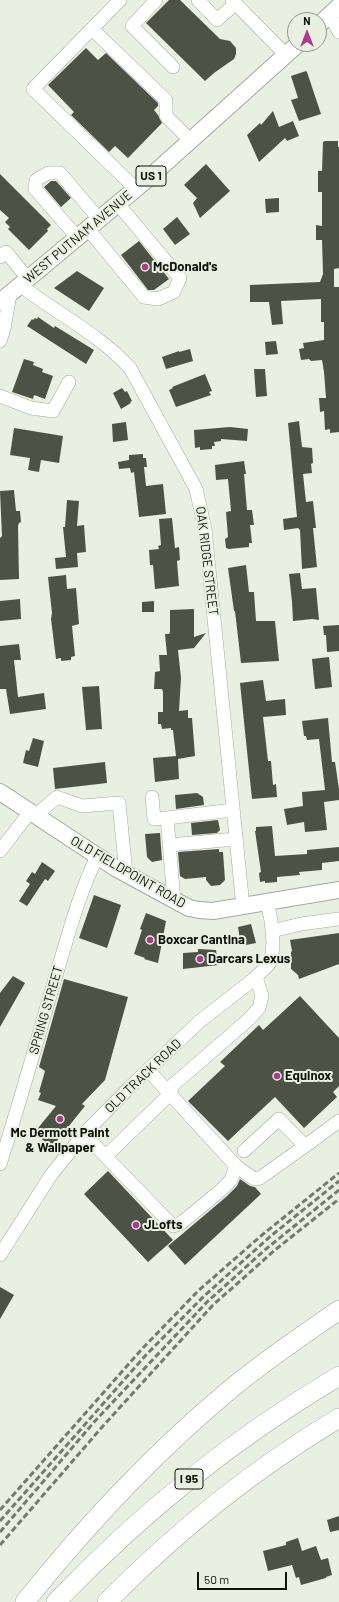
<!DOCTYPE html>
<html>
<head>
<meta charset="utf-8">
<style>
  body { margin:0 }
  #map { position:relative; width:339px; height:1602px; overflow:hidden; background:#e8f1e1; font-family:Barlow,sans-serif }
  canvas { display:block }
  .north { position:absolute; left:287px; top:12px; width:40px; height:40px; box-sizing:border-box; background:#e8f1e1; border:1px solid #91988c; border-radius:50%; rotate:0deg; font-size:11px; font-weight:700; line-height:16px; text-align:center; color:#0f120c }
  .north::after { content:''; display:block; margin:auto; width:14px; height:18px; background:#af378d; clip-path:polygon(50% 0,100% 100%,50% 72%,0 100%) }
  .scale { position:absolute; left:197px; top:1572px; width:90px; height:18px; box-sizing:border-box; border:2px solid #0f120c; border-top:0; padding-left:5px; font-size:12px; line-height:14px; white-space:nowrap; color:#0f120c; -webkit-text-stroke:3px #e8f1e1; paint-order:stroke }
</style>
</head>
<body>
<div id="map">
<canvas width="339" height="1602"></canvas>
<div class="north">N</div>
<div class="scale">50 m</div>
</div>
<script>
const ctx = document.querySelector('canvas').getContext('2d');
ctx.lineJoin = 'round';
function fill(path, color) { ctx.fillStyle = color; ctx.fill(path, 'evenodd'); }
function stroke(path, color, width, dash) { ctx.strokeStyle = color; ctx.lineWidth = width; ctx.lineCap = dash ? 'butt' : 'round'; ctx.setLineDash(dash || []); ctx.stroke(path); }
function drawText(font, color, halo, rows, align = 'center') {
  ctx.font = font + ' Barlow,sans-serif'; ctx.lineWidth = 4; ctx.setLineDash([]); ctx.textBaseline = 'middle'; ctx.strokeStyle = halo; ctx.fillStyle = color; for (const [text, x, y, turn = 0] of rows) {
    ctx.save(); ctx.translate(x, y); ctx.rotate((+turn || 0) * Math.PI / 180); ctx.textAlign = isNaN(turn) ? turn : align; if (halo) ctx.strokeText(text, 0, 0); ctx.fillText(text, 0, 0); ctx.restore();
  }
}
fill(new Path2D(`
  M169,0H180L220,39L230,41L236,48V54L234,59L214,73L205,81L146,23Z
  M86,48L98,60L106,53L158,103V106L154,110L158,115L162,123L128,158L115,146L109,152L71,115L74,112L48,85Z
  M306,71L307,72L321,114L299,121L291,100L298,98L291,76Z
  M273,111L279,127L293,121L299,136L287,141L285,138L259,162L247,135L260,123L261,125Z
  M325,141H338V147H339V268L334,269V287H339V432L330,433V429L325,430L324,411L320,412L319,398H326L324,372L322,360L311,361L309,359L301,360L299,349L304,348L303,343L324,340V322H321V299L281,301L283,324L272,325L269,302H250V285L320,282L323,274L322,240H316V225L322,226V192H318V171H322L323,142Z
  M206,164L230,191L200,218L193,203L197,198L184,185Z
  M0,174L51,225L47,229L48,231L29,250L8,229L10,227L5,222L9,218L0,210Z
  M51,181H56L71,198L61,207L44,187Z
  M279,198V212L266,213L265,199Z
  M177,217L190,234L175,245L163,229Z
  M139,241L169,279L154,290H148L121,255Z
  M77,271L104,288L89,311L54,288Z
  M38,317L54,328L55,326L94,350L86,364L27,326L32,319L33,320L35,318L37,319Z
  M276,341L278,354L266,355L265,342Z
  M190,349L193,361L166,369L162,357L179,351V352Z
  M24,359L34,362L33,365L43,369L42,372L53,376L45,399L34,395L33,399L12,392Z
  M254,369H265L267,396L256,397Z
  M205,374L212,391L209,392L211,395L176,407L169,390L173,388L172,387Z
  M122,388L125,392L127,391L132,401L130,402L131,403L121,409L113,393Z
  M299,421L302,447L312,448L313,463L311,464L312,473L303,474L306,502L313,501L316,528H313L317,567L302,569L300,530L298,528L284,530L283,519L297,517L288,423Z
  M126,422L128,440L113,442L112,424Z
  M230,427L248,429L247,441L221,439V441L214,442L215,446H212V449L200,450V447L195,448L194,430Z
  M14,428L63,436L59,463L41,460L39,472L28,470L30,458L10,455Z
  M143,454V458H146L147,467H144L146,486L163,484L166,514L139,517L134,472L131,473L130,468L119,469L118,462L129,460V455Z
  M244,461L246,474H244L247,510H252L254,525H250L252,543H249V547L229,549L226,548L225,539L228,537L226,512L231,511L228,479L216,480L215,465Z
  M14,490L16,511H20L21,522L19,523L18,526L19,579L0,580V538L2,536L0,491Z
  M67,500L79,501L77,526L84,525L86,552L77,553L78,567L56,569L55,558L66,557L63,527H65Z
  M172,518L175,548L179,547L180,560L177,561L179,586L155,589L153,565H150L149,550L159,549L158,546L161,545L159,519Z
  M246,565L249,592H254L256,621H275L279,661L241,663L235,611H234L228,568Z
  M300,573L302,589L316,588L319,620L312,619L293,621L292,602L289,574Z
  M66,575L67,589L76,588L79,624L72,626L75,656L71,657V660L61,661V658L56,659L51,619L52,613L48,577Z
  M20,599L21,619L0,621V601Z
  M154,601V612H142V602Z
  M194,609V637L206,633L194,648L178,650L181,678L179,711L188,710V718H192L195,756L178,759L179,779L155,782L153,758L176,756L173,730H171V728L162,729L161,724H158V712H163V692L162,689H154L155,672L160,671L159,655H167L165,634H169L170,632V610Z
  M339,625V651L327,652L326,635H324L323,626Z
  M19,644L21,660H14L18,697L44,693L46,709L10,714L6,689H0V646Z
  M329,657L332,687L315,689L312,659Z
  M263,680L266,701L285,699L286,715L263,717L268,761H271L273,785L276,784L277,797L252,799L240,683Z
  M99,686L102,729L86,730L82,687Z
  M328,718L332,762H335L339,789V800L324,802L327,830L305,832L304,822L287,825L284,809L303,806L302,792L325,790L319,739L307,740L306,736H304L302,721Z
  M33,738L44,741L38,767L23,763L26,750L29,751Z
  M105,762L107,783L55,789L53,768Z
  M197,793L203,797L204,805L176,809L175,795Z
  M218,820L220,830L217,833L192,835L191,823Z
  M272,826L275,856L307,854V850L339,847V861L322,863V870L299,872L300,875L277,877V882L265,883V881L260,882L259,873L261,872L255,831H256V827Z
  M160,833L162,860L152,862L147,857L145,834Z
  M219,849V852H223L225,880L220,885L211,886L206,880V877L185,879L180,876L178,852Z
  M42,862L55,871L48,881L45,879L27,906L19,901L30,884L26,881L32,872L35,874Z
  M94,895L121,905L107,948L79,938Z
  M146,913L166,921L158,963L144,959L145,958L134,954L142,930L140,929Z
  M251,924L256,943L241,946L238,927Z
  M339,933V964L299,979L298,975L291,969V952L292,951L290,940Z
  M198,949L216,950L218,965L183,969V953L198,952Z
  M13,976L25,983L0,1027V993Z
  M64,979L128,997L105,1080L82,1104L85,1106L52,1147L34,1133L56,1106L38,1100L41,1093L39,1092L45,1071L39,1067Z
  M300,996L339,1038V1086L333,1092L337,1097L304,1128L275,1097L228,1141L188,1101L225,1066L220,1062L259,1025L263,1030Z
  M108,1171L173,1240L148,1262L84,1194Z
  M240,1179L250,1186L255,1187L261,1194L185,1265L168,1246L226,1197L237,1186Z
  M0,1287L14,1295L0,1319Z
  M339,1516V1530L330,1532L327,1520Z
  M298,1538L302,1551L316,1546L321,1560L328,1558L332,1575L326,1577V1578L301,1585L299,1577L296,1578L292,1565L268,1571L263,1551L286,1545V1542Z`), '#4c5346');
const minor = new Path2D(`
  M120,0L33,89L136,189
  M156,0L132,26L173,67
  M198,0L217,20L235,4
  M232,0L286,55
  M330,15L339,32
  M92,29L166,100V116L191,141
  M88,229L144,297L158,299L174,292L180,278L118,204
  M77,237L35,189L36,180L48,173H60L99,219
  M0,257L6,252L28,279
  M20,285C56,313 99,334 130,368L196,489L205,529L243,907
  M0,341L4,329L10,294
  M0,396L31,408L53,411L69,382
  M152,797L154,819L167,818L174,901
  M35,816L57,797L82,806L119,803L126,874
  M167,818L233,810
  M169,845L236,839
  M0,851L30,812
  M272,931L301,924L339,919
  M148,1070L236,1166L254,1179L260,1178L305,1146L279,1119L244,1151
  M84,1134L173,1226L180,1224L220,1191L231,1180L236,1166
  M305,1146L339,1121
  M106,1156L170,1094L173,1085L248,1020L259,1008L262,996L256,977
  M0,1164C21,1100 38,1036 57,972C69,933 79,893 97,857
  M0,1255L51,1175L84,1134L130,1087L200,1021L254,979L269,964L272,955L273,942L271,920L267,902`);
const major = new Path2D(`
  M319,25L339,6
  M0,302L151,176L298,44
  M0,792L117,869L189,908L199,910L213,911L339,890`);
const highway = new Path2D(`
  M25,1602C87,1524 156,1451 233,1387C267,1359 303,1335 339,1310
  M56,1602C140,1514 234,1438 339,1376
  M107,1602C176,1532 254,1469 339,1418`);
stroke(minor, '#a1aa9b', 14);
stroke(major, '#a1aa9b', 18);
stroke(highway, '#a1aa9b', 20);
stroke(minor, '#fff', 13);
stroke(major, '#fff', 16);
stroke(highway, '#fff', 19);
stroke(new Path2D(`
  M0,1510L141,1350L198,1291L262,1235L339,1173
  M0,1521L146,1355L204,1296L272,1235L339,1181
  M0,1532L95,1421L208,1301L266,1249L339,1190
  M0,1545L103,1426L213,1305L275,1250L339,1199`), '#747a6f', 3, [6, 3]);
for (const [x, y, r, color] of [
  [145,267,4,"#af378d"],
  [150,940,4,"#af378d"],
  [200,959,4,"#af378d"],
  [277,1076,4,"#af378d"],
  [60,1119,4,"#af378d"],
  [136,1225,4,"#af378d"]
]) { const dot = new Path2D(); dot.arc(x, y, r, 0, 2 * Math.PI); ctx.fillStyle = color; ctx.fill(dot); stroke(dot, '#e8f1e1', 1.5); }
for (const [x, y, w] of [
  [151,176,30],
  [189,1479,28]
]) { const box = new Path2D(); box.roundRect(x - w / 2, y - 10, w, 20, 3); ctx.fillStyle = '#e8f1e1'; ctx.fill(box); stroke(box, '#0f120c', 1); }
drawText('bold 12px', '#0f120c', null, [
  ["US 1",151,176],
  ["I 95",189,1479]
]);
drawText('13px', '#0f120c', '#e8f1e1', [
  ["WEST PUTNAM AVENUE",78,237,-40],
  ["OAK RIDGE STREET",207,561,83],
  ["OLD FIELDPOINT ROAD",128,872,30],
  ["SPRING STREET",46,1010,-74],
  ["OLD TRACK ROAD",143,1076,-44]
]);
drawText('bold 13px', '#0f120c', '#e8f1e1', [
  ["McDonald's",153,267],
  ["Boxcar Cantina",158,940],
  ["Darcars Lexus",208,959],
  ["Equinox",285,1076],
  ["Mc Dermott Paint",60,1133,"center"],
  ["& Wallpaper",60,1148,"center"],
  ["JLofts",144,1225]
], 'left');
</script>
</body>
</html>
